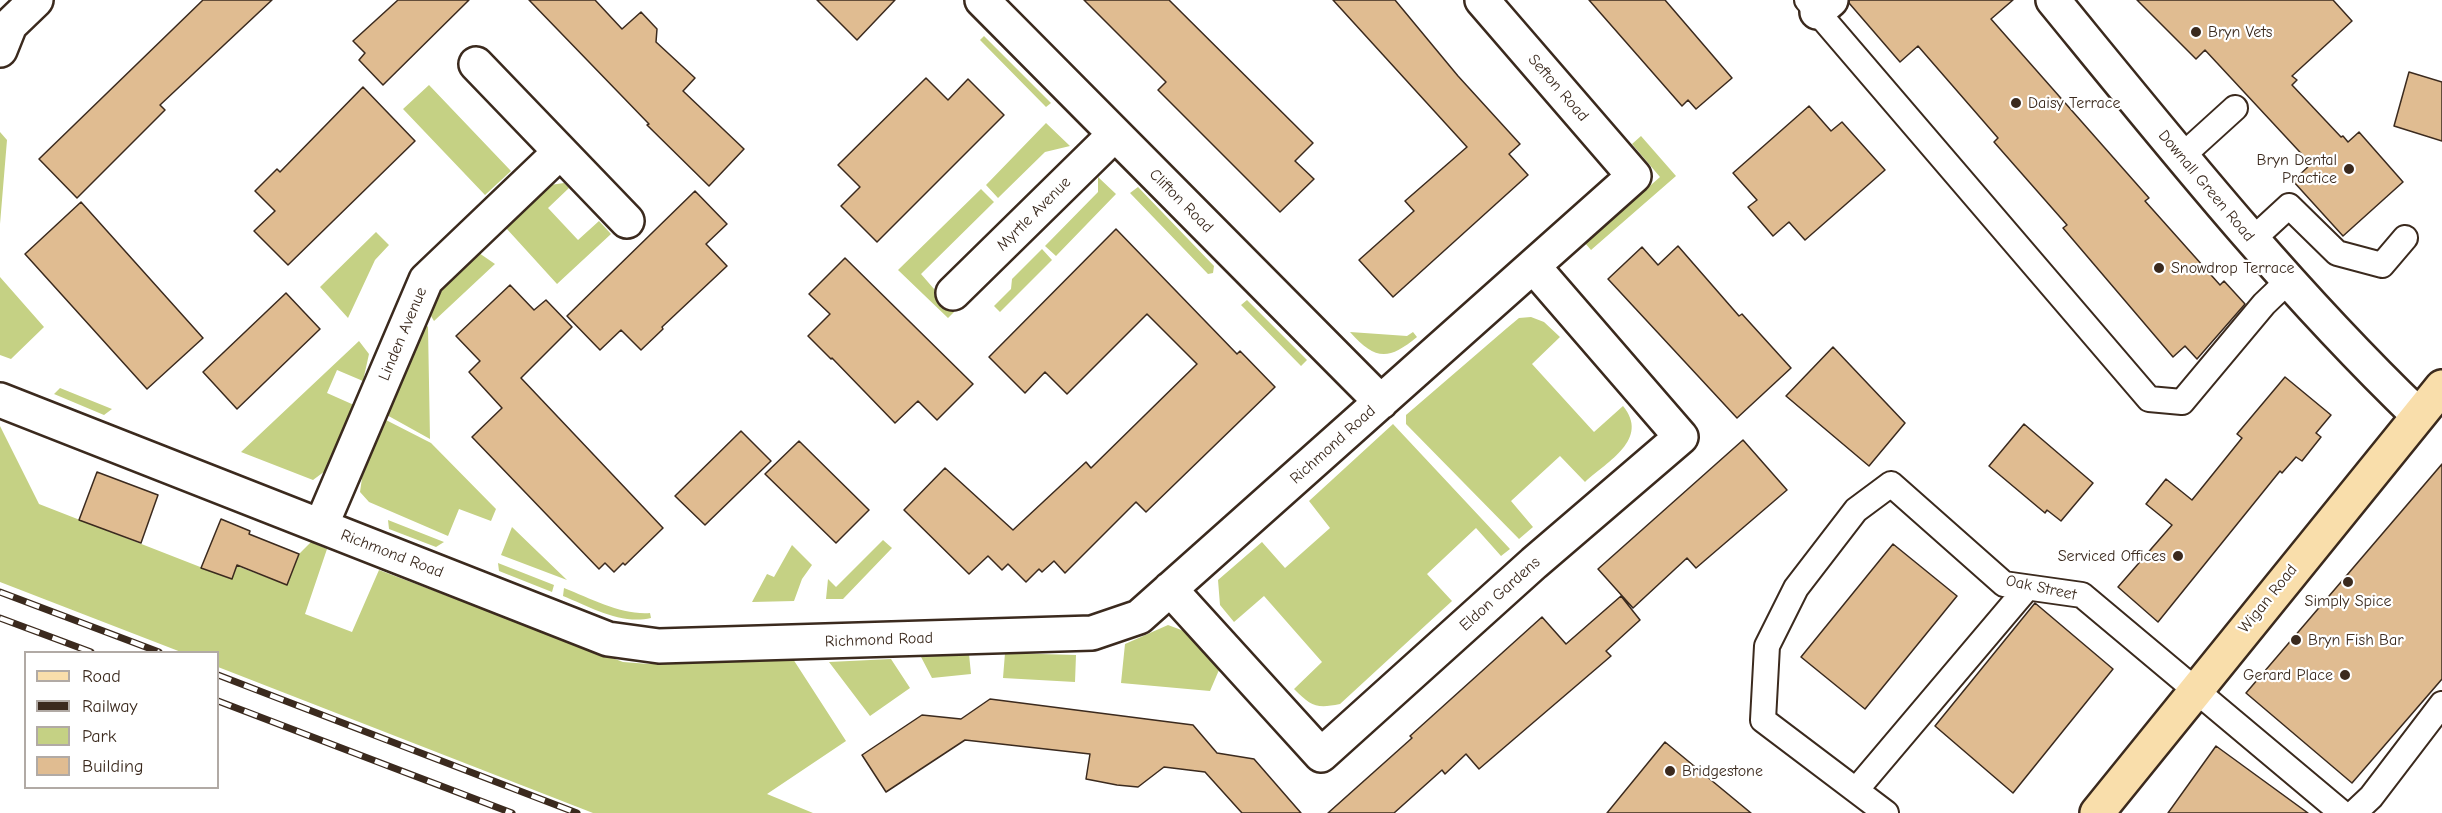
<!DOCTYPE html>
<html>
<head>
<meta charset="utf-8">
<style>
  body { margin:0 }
  #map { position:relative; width:2442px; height:813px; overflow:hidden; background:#fff; font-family:"Comic Neue",sans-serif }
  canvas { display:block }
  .legend { position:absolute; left:24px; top:651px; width:195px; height:138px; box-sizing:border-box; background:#fff; border:2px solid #b1aaa5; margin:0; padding:8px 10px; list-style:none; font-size:18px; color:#3b2a1e }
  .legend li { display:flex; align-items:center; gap:12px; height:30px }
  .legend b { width:30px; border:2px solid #b1aaa5 }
</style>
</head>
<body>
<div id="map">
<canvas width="2442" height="813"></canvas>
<ul class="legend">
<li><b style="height:8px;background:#f9deab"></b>Road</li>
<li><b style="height:8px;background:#3b2a1e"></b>Railway</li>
<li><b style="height:16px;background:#c5d184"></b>Park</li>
<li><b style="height:16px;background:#e0bc91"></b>Building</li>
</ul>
</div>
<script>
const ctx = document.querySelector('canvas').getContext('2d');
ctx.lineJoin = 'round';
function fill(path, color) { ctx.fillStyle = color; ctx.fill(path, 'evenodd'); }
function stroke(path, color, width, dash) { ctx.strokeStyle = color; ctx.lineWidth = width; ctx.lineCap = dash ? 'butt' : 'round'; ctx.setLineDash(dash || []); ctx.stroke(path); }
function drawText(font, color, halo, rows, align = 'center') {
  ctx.font = font + ' "Comic Neue",sans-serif'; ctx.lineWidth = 4.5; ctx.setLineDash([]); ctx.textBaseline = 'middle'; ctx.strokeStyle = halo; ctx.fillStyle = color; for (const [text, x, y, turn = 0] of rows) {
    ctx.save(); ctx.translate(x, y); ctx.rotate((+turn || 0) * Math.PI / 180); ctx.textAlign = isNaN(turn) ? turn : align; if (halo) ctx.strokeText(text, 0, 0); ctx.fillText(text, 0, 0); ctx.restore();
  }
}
fill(new Path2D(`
  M984,36L1051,103L1046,107L980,40Z
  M429,85L511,171L485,195L403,109Z
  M1046,123L1070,146L1045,152L998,198L986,185Z
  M0,132L7,140L0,224Z
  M1641,136L1676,176L1591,250L1585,243L1660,177L1632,144Z
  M1098,177L1116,194L1056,256L1045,246L1098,192Z
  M564,183L569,188L548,208L578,240L599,221L611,234L557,284L506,228L550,185Z
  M1138,187L1214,266L1213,273L1208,274L1130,193Z
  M981,189L994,202L921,274L954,312L948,318L898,270Z
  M376,232L389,245L375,260L348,318L320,287Z
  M1042,249L1052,260L1000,312L994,306L1011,289L1012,279Z
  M479,253L495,264L434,321L428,311L442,288Z
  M0,277L44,327L11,359L0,355Z
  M1247,300L1307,360L1301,366L1241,305Z
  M1531,317L1544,322L1560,337L1532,364L1594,432L1623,406C1650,439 1608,461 1585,482L1560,456L1511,501L1533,527L1519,539L1406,424V415L1507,328L1519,318Z
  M423,321L428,327L430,439L385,414Z
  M1350,332L1407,336L1413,332L1417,337C1388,361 1375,360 1350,332Z
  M359,341L369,354L363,381L337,370L327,393L354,405L325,471L313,480L241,452Z
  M60,388L112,409L104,415L54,394Z
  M384,419L431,443L496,509L491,521L459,509L448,536L369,502L360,492L362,478Z
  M1393,424L1510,549L1501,556L1476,528L1427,574L1452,601L1340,704C1316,709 1311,706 1294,689L1322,662L1264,596L1234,622L1220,605L1218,580L1262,542L1285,568L1330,528L1309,501Z
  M0,426L39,504L231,579L237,566L287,585L299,554L311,542L327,549L305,614L352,632L379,570L623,662L649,664L793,659L846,741L767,794L813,813H593L218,667V652H181L0,582Z
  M388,520L444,542L436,547L389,529Z
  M512,527L567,580L501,555Z
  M883,540L892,548L843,599H826L828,579L836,587Z
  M792,545L812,565L802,579L794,601L752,602L767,574L774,577Z
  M498,563L554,585L552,592L499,571Z
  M564,588C592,599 621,615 650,613L651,618C621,625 590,607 563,596Z
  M1168,625L1184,631L1219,670L1210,691L1121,683L1125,644Z
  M1005,653L1076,655L1075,682L1003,678Z
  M969,654L971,674L932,678L920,655Z
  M891,659L910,688L870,716L829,662Z`), '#c5d184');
const building = new Path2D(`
  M203,0H272L160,105L165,110L77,198L39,159Z
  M398,0H469L383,85L359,60L365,53L353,41Z
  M529,0H595L622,29L641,12L657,29L656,42L695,78L683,91L744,149L709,186L647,125L649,124Z
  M817,0H895L857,40Z
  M1084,0H1169L1313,143L1295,161L1314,179L1280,212L1158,90L1166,82Z
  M1333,0H1395L1458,76L1520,144L1509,154L1528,175L1393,297L1359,260L1414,211L1405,201L1467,147Z
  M1589,0H1665L1732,78L1696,109L1688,100L1682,106Z
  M1849,0H2013L1991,19L2149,198L2145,201L2220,285L2224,281L2245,304L2197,359L2185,346L2173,357L2063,228L2067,225L1994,142L1998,138L1918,46L1900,62L1849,3Z
  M2137,0H2333L2352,21L2292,76L2297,80L2292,85L2341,137L2343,136L2348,142L2359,132L2403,182L2343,236L2293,181L2311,164L2205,50L2196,59Z
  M2409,72L2442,82V141L2394,126Z
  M926,78L948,100L968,79L1004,115L877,242L841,206L860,187L838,165Z
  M363,87L415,141L288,265L254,231L275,211L255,191L277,169L280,172Z
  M1809,106L1831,131L1842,122L1885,170L1805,240L1789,222L1773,236L1748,207L1757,200L1733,173Z
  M695,191L727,224L706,244L727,266L662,327L663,329L641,350L621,330L600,350L567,316Z
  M81,202L203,338L147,389L25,254Z
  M1116,229L1237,354L1240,351L1275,387L1146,512L1136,502L1065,573L1054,561L1042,572L1039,569L1026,582L1008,564L1002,570L988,556L969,574L904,510L945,468L1013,530L1086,462L1091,468L1197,364L1147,314L1067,394L1045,372L1025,393L989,357Z
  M1678,246L1739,316L1742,314L1791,368L1737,418L1608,279L1642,247L1658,265Z
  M845,258L973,384L937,420L918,401L895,423L832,358L831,359L808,336L830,314L809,294Z
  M510,285L534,310L546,300L572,327L521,378L663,528L625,565L623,563L614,572L605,563L599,569L472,437L502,408L469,372L480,361L456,336Z
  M286,293L320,329L237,409L203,372Z
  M1833,347L1905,423L1869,466L1786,396Z
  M2285,377L2331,415L2316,433L2321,437L2302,461L2296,457L2282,473L2280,471L2158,622L2118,587L2172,525L2146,504L2166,479L2192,500L2242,438L2237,434Z
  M2024,424L2093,483L2061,521L2047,510L2045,513L1989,466Z
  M741,431L771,461L705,525L675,496Z
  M1743,440L1787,490L1696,568L1687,558L1633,608L1598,569Z
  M799,441L869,510L836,543L765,474Z
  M2442,464V679L2352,783L2246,693Z
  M97,472L158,495L141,543L79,520Z
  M221,519L250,531L249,534L299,554L287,585L237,565L232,579L201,568Z
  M1893,544L1957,596L1865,709L1801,657Z
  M1621,596L1640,620L1606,651L1611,656L1479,769L1466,754L1445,774L1442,770L1394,813H1328L1412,738L1410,736L1542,617L1566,644Z
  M2035,603L2113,669L2013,793L1935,726Z
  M990,699L1193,725L1217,753L1254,759L1301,813H1242L1205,772L1164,767L1138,787L1117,785L1086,779L1090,754L965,740L886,792L862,755L922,715L961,719Z
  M1665,742L1751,813H1607Z
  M2216,746L2308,813H2168Z`);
fill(building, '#e0bc91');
stroke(building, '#3b2a1e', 1.5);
const service = new Path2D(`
  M1807,0L2149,399L2182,402L2264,304L2288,281
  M2181,157L2235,108
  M2252,240L2289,206L2337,253L2382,265L2405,238
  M1856,790L2027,588
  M1886,813L1763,720L1767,646L1796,588L1856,510L1891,484L2004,584L2082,595L2342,813
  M2354,813L2371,797L2442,704`);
const minor = new Path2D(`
  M982,0L1381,402
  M1817,12L1831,0
  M0,50L10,25L36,0
  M476,64L627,221
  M953,293L1114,135
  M0,400L608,639L659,646L1092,633L1139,617L1634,176L1482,0
  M321,526L426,280L560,152
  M1170,589L1321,755L1534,563L1681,437L1533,266`);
const secondary = new Path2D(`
  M2053,0C2170,143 2285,287 2418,415`);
const primary = new Path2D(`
  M2097,813L2442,387`);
stroke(service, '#3b2a1e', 28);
stroke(minor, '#3b2a1e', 38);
stroke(secondary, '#3b2a1e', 38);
stroke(primary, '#3b2a1e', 38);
stroke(service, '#fff', 24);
stroke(minor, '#fff', 33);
stroke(secondary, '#fff', 33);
stroke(primary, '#f9deab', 33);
const rail = new Path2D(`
  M0,592L159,652
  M0,618L91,652
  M218,675L577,813
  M218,701L512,813`);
stroke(rail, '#3b2a1e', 7);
stroke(rail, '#fff', 4.5, [14]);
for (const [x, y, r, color] of [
  [2196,32,6,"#3b2a1e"],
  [2016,103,6,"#3b2a1e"],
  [2349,169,6,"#3b2a1e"],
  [2159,268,6,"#3b2a1e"],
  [2178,556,6,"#3b2a1e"],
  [2348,582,6,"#3b2a1e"],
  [2296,640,6,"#3b2a1e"],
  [2345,675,6,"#3b2a1e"],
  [1670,771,6,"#3b2a1e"]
]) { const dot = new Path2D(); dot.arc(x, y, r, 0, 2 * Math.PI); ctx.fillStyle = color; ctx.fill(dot); stroke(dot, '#fff', 2); }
drawText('16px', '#3b2a1e', '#fff', [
  ["Bryn Vets",2208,32],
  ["Daisy Terrace",2028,103],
  ["Bryn Dental",2337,160,"right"],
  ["Practice",2337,178,"right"],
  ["Snowdrop Terrace",2171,268],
  ["Serviced Offices",2166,556,"right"],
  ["Simply Spice",2348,601,"center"],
  ["Bryn Fish Bar",2308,640],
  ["Gerard Place",2333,675,"right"],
  ["Bridgestone",1682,771]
], 'left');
drawText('16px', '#3b2a1e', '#fff', [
  ["Sefton Road",1558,88,49],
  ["Downall Green Road",2206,186,50],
  ["Clifton Road",1181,201,45],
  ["Myrtle Avenue",1034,214,-45],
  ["Linden Avenue",403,334,-67],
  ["Richmond Road",1333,445,-42],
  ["Richmond Road",392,554,21],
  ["Oak Street",2041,588,12],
  ["Eldon Gardens",1500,594,-42],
  ["Wigan Road",2268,599,-51],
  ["Richmond Road",879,640,-2]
]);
</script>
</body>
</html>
